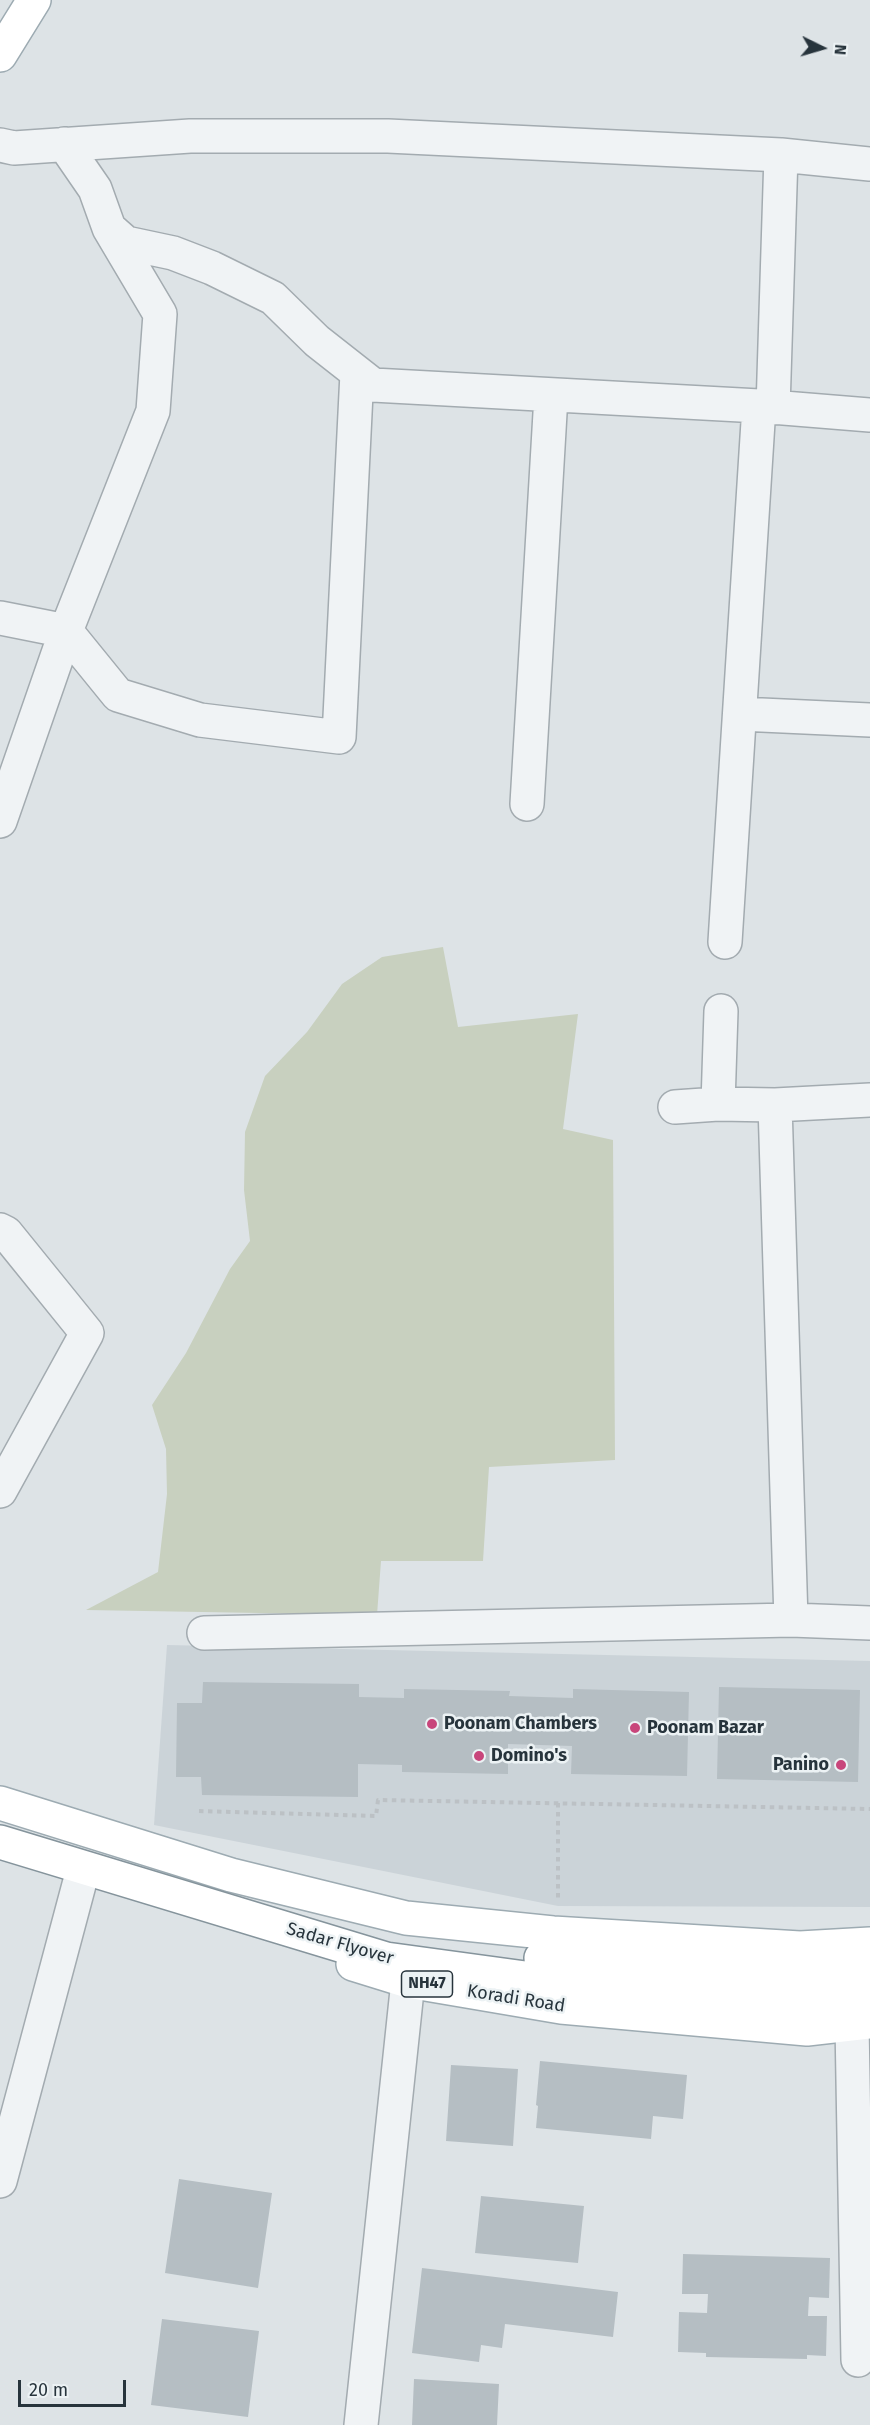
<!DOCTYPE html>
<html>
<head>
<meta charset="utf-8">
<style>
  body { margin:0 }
  #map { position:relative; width:870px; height:2425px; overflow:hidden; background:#dde3e6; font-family:"Fira Sans",sans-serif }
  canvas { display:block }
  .north { position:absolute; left:792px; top:18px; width:60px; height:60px; -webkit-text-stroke:4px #ecf2f4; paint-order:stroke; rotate:95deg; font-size:16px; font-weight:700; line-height:24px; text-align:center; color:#27343c }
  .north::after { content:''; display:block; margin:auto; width:21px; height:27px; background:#27343c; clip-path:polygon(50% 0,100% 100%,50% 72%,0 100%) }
  .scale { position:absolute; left:18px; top:2380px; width:108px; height:27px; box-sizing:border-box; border:3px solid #27343c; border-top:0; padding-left:8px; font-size:18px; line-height:21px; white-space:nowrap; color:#27343c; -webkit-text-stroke:4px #ecf2f4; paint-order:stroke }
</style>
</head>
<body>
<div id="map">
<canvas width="870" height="2425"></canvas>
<div class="north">N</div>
<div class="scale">20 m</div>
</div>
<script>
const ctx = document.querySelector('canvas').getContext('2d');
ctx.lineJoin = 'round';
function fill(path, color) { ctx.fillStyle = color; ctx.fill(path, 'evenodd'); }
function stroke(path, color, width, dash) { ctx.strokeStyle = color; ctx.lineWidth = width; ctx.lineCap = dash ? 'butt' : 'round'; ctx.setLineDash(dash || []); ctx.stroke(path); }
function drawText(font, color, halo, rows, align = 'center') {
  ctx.font = font + ' "Fira Sans",sans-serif'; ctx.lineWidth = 5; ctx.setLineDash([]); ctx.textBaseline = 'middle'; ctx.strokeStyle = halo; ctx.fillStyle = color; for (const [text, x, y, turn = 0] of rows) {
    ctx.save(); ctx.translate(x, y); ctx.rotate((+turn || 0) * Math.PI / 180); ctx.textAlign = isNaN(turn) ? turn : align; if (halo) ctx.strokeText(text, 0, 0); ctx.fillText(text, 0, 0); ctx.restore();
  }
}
fill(new Path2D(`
  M167,1645L870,1661V1907L558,1906L154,1825Z`), '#cbd3d8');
fill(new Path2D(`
  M443,947L458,1027L578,1014L563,1129L613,1140L615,1460L489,1467L483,1561H381L377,1615L86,1610L158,1572L167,1494L166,1449L152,1405L186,1353L230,1269L250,1241L244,1190L245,1132L265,1076L307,1032L342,984L382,957Z`), '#c8d0bf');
fill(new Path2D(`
  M203,1682L359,1684V1697L404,1698V1689L510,1691L509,1696L573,1698V1689L689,1692L687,1776L571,1774L572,1746L508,1744V1774L402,1772V1765L358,1764V1797L202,1795L201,1777H176L177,1703H202Z
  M719,1687L860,1690L858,1782L717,1779Z
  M540,2061L687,2075L683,2119L653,2116L651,2139L536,2128L538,2106L536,2105Z
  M451,2065L518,2069L513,2146L446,2141Z
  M179,2179L272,2193L258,2288L165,2273Z
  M481,2196L584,2206L578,2263L475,2253Z
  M683,2254L830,2258L829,2298L809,2297L808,2316H827L826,2356L807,2355V2359L706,2357V2353L678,2352L679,2312L707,2313L708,2294H682Z
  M422,2268L618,2292L613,2337L505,2324L502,2348L481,2345L479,2362L412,2353Z
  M162,2319L259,2331L248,2417L151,2405Z
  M414,2379L499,2384L497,2425H412Z`), '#b5bec3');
const minor = new Path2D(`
  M0,145L14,148L190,136H388L781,155L870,164
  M109,228L126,243L173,253L212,268L273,298L317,341L373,385L759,406
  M773,408L781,155
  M0,618L66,631L118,695L200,720L339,737L357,373
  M740,714L870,720
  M527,804L551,396
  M0,821L66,631L153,411L160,314L109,228L95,189L64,144
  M725,942L759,406L870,415
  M721,1011L718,1104L775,1105
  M675,1107L718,1104
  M0,1230L6,1233L87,1333L0,1491
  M791,1620L870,1623
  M204,1633L791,1620L775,1105L870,1100
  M852,2024L858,2360
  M0,2181L80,1881
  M361,2425L408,1981`);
const major = new Path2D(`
  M0,55L34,0
  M0,1803L231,1875L406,1918L553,1933L800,1948L870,1944
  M353,1964L408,1981L561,2007L807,2029L870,2022`);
const highway = new Path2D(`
  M0,1842L386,1959L606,1989L791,2003L870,2001
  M541,1958L804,1979L870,1975`);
stroke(minor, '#a3abb0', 36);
stroke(major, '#9dabb2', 36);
stroke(highway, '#85949c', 36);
stroke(new Path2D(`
  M558,1803V1898
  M199,1811L376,1816L378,1800L870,1809`), '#bcc1c5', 4, [4.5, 4.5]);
stroke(minor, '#f0f3f5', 33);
stroke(major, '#fff', 33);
stroke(highway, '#fff', 33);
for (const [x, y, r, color] of [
  [432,1724,6,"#c8467b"],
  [635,1728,6,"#c8467b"],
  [479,1756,6,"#c8467b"],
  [841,1765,6,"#c8467b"]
]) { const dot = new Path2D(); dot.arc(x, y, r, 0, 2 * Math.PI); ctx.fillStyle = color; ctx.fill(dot); stroke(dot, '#ecf2f4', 2); }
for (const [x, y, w] of [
  [427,1984,51]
]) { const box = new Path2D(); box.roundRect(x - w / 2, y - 13, w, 26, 4.5); ctx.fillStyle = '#ecf2f4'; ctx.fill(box); stroke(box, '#27343c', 1.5); }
drawText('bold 16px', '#27343c', null, [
  ["NH47",427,1984]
]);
drawText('bold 18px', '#27343c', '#ecf2f4', [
  ["Poonam Chambers",444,1724],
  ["Poonam Bazar",647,1728],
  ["Domino's",491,1756],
  ["Panino",829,1765,"right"]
], 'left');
drawText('18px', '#27343c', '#ecf2f4', [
  ["Sadar Flyover",340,1944,16],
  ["Koradi Road",516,1999,9]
]);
</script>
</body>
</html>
